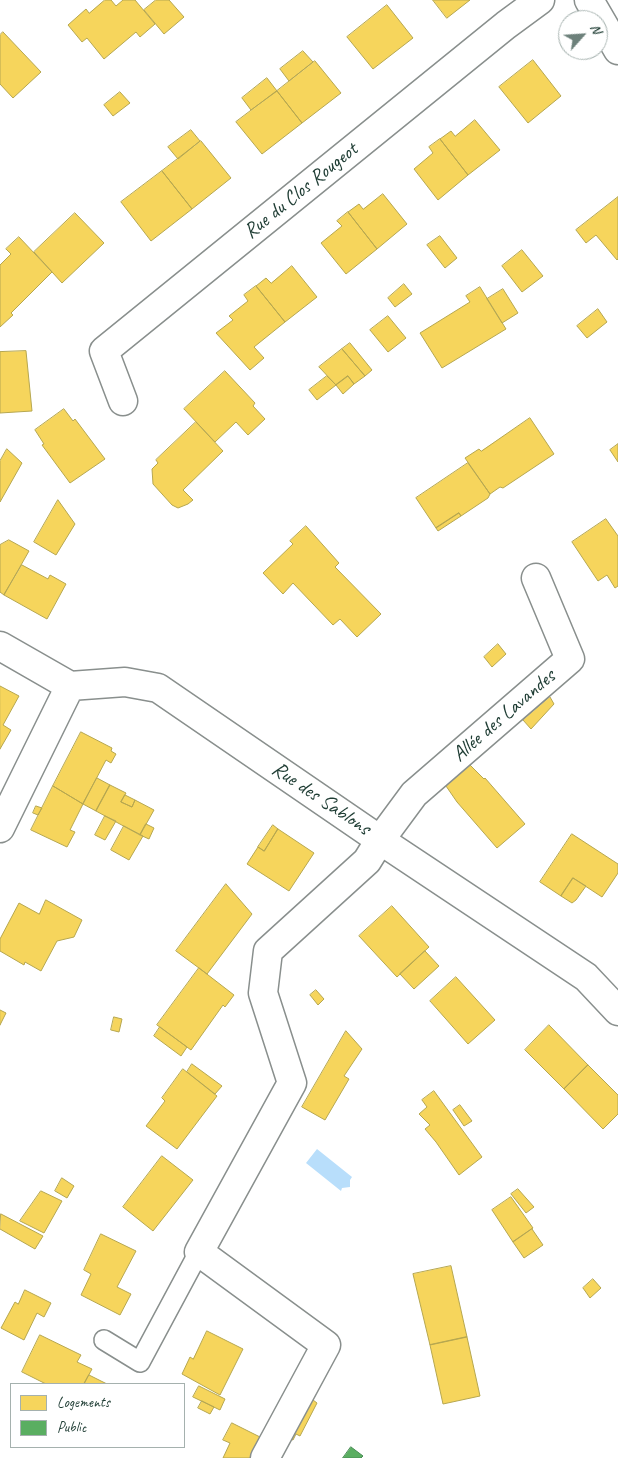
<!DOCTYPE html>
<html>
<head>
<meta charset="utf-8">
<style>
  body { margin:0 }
  #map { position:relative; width:618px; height:1458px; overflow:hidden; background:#fff; font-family:Caveat,sans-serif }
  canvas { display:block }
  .legend { position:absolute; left:10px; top:1383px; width:175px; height:65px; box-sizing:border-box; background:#fff; border:1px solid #a5b1ae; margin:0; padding:6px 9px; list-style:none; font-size:15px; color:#1f3d34 }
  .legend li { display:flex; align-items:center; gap:10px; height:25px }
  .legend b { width:25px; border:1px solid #a5b1ae }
  .north { position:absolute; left:558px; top:10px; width:50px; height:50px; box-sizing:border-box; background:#fff; border:1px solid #a5b1ae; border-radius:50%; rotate:64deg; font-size:14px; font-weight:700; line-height:20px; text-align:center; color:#1f3d34 }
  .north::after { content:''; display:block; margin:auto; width:18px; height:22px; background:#6d817b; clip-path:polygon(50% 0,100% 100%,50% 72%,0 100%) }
</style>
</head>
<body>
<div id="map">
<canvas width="618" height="1458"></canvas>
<ul class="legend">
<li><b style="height:14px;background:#f6d55c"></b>Logements</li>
<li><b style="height:14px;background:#5aae61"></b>Public</li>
</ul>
<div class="north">N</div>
</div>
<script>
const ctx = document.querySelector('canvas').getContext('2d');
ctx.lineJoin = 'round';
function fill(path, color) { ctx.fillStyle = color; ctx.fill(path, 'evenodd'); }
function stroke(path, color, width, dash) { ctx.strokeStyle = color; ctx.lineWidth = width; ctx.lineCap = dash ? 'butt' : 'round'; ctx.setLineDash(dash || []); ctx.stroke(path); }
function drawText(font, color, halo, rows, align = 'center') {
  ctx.font = font + ' Caveat,sans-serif'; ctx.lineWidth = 5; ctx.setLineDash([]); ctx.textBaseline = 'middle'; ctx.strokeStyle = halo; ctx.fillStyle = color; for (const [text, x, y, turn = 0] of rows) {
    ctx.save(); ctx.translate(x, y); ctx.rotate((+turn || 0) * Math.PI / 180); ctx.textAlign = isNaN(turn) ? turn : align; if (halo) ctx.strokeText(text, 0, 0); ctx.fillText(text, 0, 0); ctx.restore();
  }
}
fill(new Path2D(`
  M317,1149L352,1177L350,1180V1187L342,1188L341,1191L306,1163Z`), '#b8defb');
const homes = new Path2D(`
  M105,0H111L116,6L123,0H135L155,24L140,37L136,32L104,59L87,38L82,42L68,25L86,9L89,13Z
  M156,0H169L184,17L164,34L144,10Z
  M433,0H470L447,18Z
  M387,5L413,38L373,69L347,37Z
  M3,32L41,72L13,98L0,84V35Z
  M303,51L313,62L289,81L280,69Z
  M533,60L561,96L528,123L499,87Z
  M315,61L341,93L302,123L277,91Z
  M267,78L277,91L251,110L242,98Z
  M277,91L302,123L262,154L236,122Z
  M120,92L130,103L113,116L104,105Z
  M475,120L500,150L468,175L440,139L451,131L455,136Z
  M191,130L200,141L178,159L168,147Z
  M440,139L468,175L438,200L414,169L433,153L429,147Z
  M201,141L231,178L192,209L162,171Z
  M162,171L192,209L151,241L121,202Z
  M383,194L407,224L377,249L348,212L359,204L363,209Z
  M618,197V259L617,260L596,235L586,243L576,230Z
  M348,212L377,249L346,274L321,243L342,226L337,221Z
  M75,213L104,243L62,283L34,252Z
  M440,236L457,258L445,268L427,245Z
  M19,237L52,272L11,313L13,315L0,327V265L11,254L6,249Z
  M522,250L543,276L522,292L502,266Z
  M292,266L317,297L285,322L256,286L266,278L271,283Z
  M404,284L412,294L395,307L388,298Z
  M256,286L285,322L254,347L264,358L250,370L216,333L233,320L229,316L248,301L244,295Z
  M480,287L506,329L442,368L420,333L470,302L466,296Z
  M503,289L518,313L502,323L487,299Z
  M598,309L607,322L587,338L577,326Z
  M388,316L406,338L388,352L370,330Z
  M350,343L372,370L365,376L342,349Z
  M342,349L365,376L354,384L348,376L336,385L319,367Z
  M26,351L32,411L0,413V352Z
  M225,371L255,403L253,406L265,419L248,435L236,422L215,442L184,409Z
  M327,376L336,385L317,400L309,390Z
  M348,376L354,384L343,394L336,385Z
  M64,409L73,421L75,419L105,459L70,483L42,445L44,444L35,430Z
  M530,418L554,454L503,488L500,487L490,494L465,458L479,449L481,451Z
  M196,422L223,451L183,490L193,500L188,504L178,508L172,505L153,484L152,469L158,463L156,460Z
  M618,444V462L610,450Z
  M7,449L22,463L0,502V461Z
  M468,463L490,494L488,498L461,516L459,513L436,528L416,498Z
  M58,500L75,524L56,555L34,542Z
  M459,513L461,516L438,531L436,528Z
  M606,519L618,536V586L615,588L607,575L598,581L572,542Z
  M306,526L339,563L335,567L381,614L357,637L340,619L333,625L293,583L283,594L263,573L293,544L290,541Z
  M9,540L29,551L4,595L0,592V545Z
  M22,565L48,579L50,575L66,584L47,619L4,595Z
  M498,644L506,654L492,667L484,657Z
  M0,686L19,696L3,725L11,730L0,749Z
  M550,697L554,704L531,729L523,720Z
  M81,732L112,748L111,751L116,754L111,763L106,760L83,804L53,786Z
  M470,765L484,779L485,778L525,824L497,848L457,802L446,786Z
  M97,778L110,785L96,811L83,804Z
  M110,785L126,793L121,802L132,807L135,800L154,810L140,835L96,811Z
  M53,786L83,804L70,830L75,832L67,847L31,830Z
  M125,795L135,800L132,807L121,802Z
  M36,806L42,808L38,815L33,813Z
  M105,816L116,821L105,840L95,835Z
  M146,824L154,828L149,839L140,835Z
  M273,825L278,829L264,851L258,847Z
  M124,826L143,836L129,860L111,850Z
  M278,829L314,853L289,891L247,864L258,847L264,851Z
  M572,834L618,864V873L602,897L573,878L561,896L540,882Z
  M573,878L586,886L576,900L572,903L561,896Z
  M226,884L252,914L207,974L176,951Z
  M46,900L82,920L74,937L57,941L41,971L25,962L24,965L0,951V939L19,903L39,914Z
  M392,906L429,947L397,977L359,936Z
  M425,951L439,966L414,989L400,974Z
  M199,968L234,995L225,1007L223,1005L191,1050L157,1025Z
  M456,977L495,1020L468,1044L430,1001Z
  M316,990L324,999L318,1005L310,995Z
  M0,1010L6,1013L0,1025Z
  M114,1017L122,1019L119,1032L111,1030Z
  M549,1025L588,1065L564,1089L525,1050Z
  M160,1027L187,1047L181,1056L154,1036Z
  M346,1031L362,1049L344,1076L349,1079L325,1120L302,1107Z
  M192,1064L222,1086L215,1094L187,1072Z
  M588,1065L618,1095V1114L603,1129L564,1089Z
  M183,1069L217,1096L177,1149L146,1126L165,1101L162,1098Z
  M434,1091L482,1157L459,1175L436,1142L425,1129L430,1125L419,1114L427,1107L422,1100Z
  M460,1105L472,1121L464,1126L453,1110Z
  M162,1156L193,1180L153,1231L123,1207Z
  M62,1178L74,1186L67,1198L55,1191Z
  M518,1189L534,1207L526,1213L511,1194Z
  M41,1191L62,1201L44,1233L20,1221Z
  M511,1197L533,1228L513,1242L492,1210Z
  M1,1214L43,1236L35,1249L0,1229Z
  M532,1229L543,1245L524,1258L513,1242Z
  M101,1234L136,1251L117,1287L131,1294L120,1315L81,1295L91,1274L84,1270Z
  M451,1266L467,1337L430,1345L413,1274Z
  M593,1279L601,1288L590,1298L583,1288Z
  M25,1290L51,1303L44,1317L37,1313L24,1340L1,1328L15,1302L18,1304Z
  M207,1331L243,1349L220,1395L182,1374L190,1357L193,1359Z
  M40,1335L81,1355L77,1362L92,1369L84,1384H46L22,1372Z
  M467,1337L480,1396L443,1404L430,1345Z
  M89,1375L107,1384H84Z
  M199,1386L225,1399L220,1410L193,1397Z
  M309,1397L317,1403L300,1436L296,1434L293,1440L287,1438Z
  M202,1401L214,1407L210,1414L198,1408Z
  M232,1423L262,1438L251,1458H223L230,1443L223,1440Z`);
fill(homes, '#f6d55c');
stroke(homes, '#b6a750', 1);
const public = new Path2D(`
  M351,1447L363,1456L361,1458H343Z`);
fill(public, '#5aae61');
stroke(public, '#488c54', 1);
const service = new Path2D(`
  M104,1340L140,1362L199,1252`);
const minor = new Path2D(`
  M589,0L618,50
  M123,401L104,351L506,25L540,0
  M0,646L70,686L125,682L158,688L380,840L586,977L618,1011
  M0,828L70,686
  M265,1458L326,1345L199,1252L292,1083L263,993L268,951L367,861L380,840L414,794L570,659L536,578`);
stroke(service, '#898f8d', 22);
stroke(minor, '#898f8d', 31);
stroke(service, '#fff', 19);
stroke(minor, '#fff', 28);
drawText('21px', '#1f3d34', '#fff', [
  ["Rue du Clos Rougeot",301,191,-39],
  ["Allée des Lavandes",504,716,-41],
  ["Rue des Sablons",321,799,34]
]);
</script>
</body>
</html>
